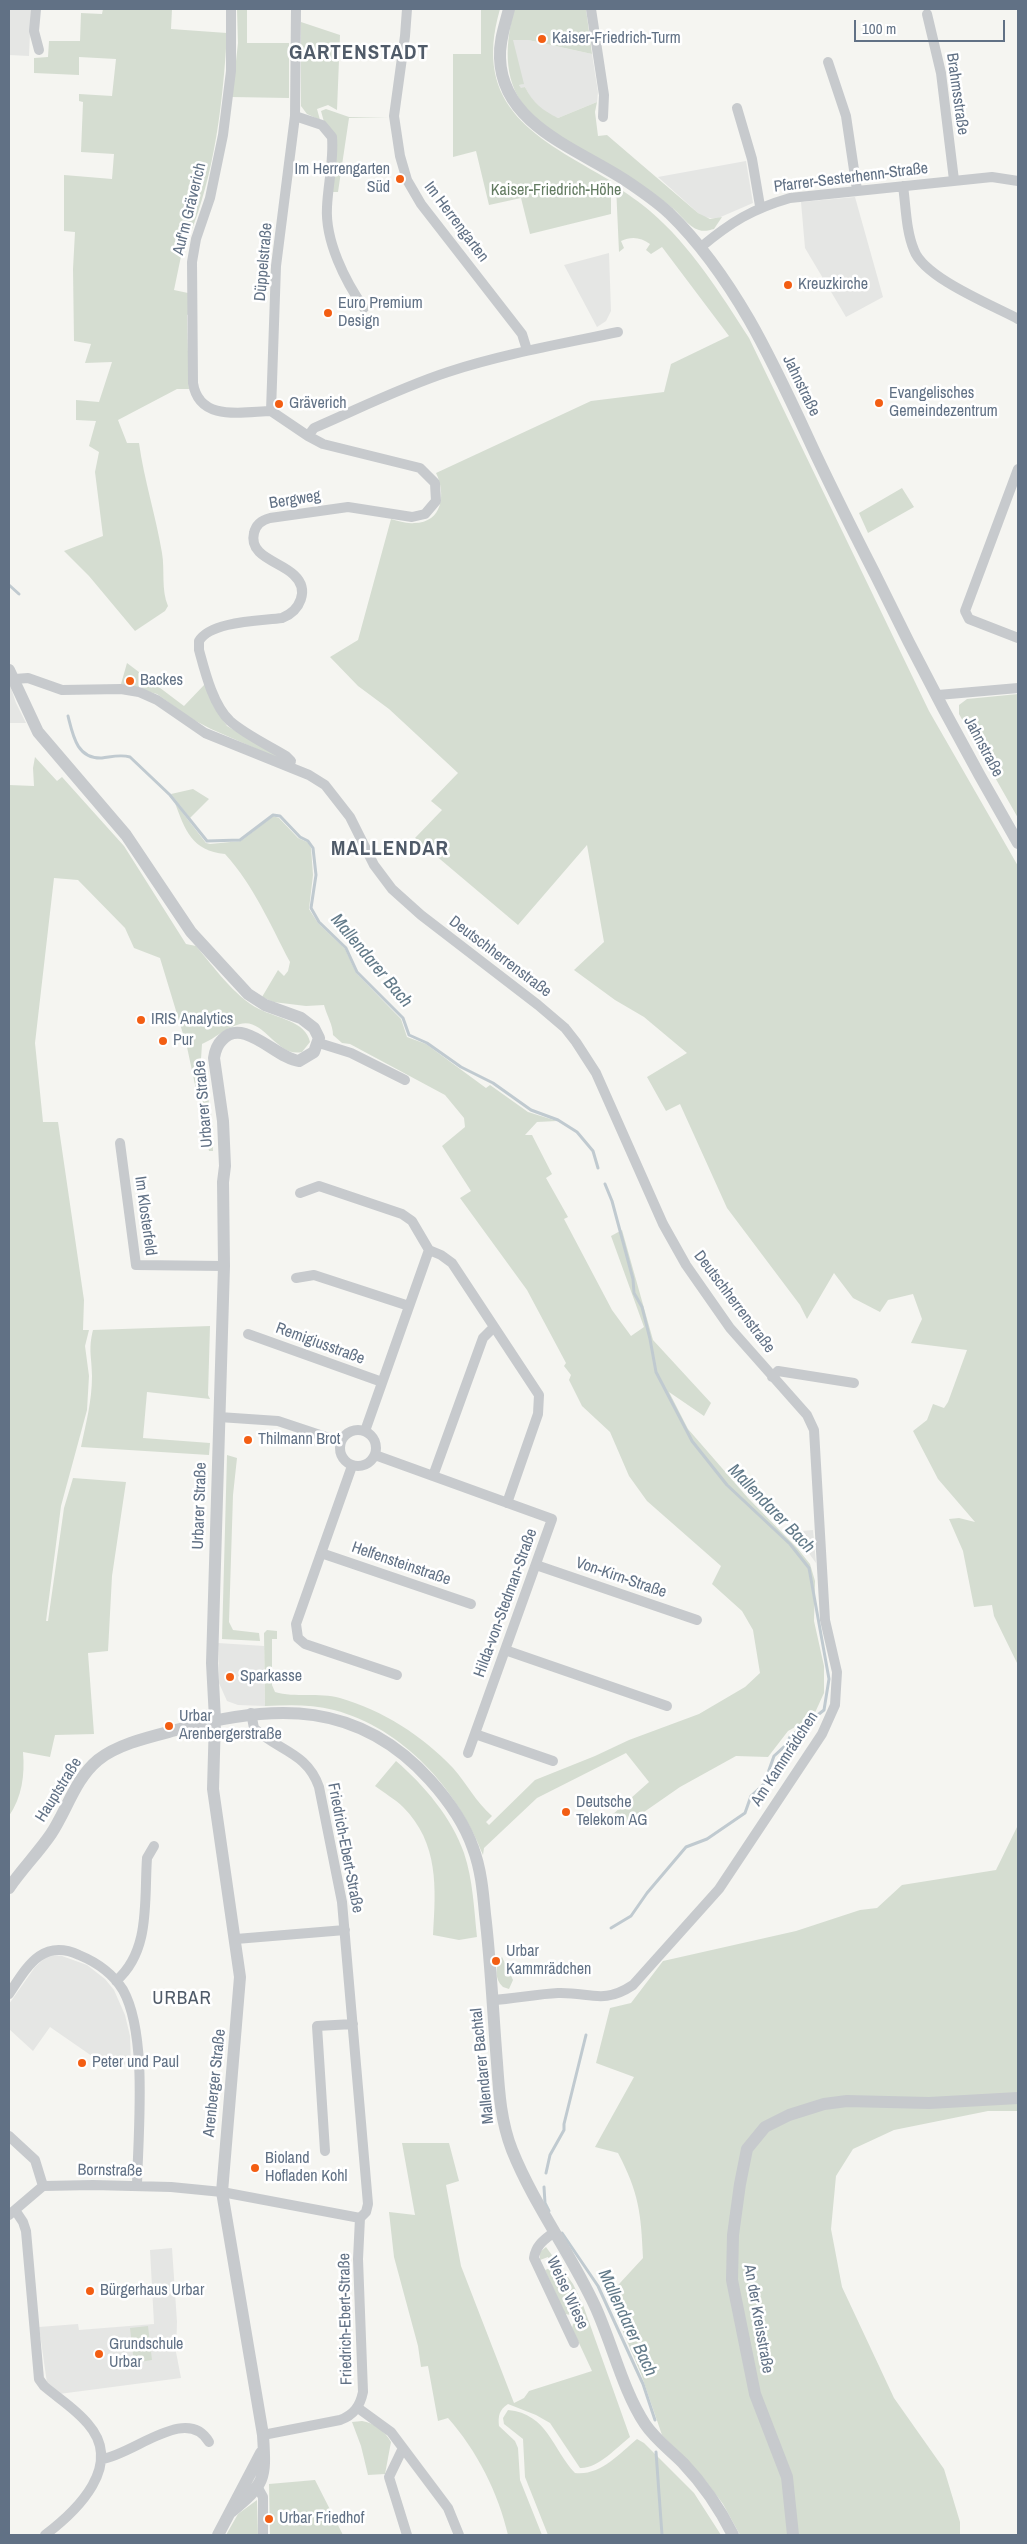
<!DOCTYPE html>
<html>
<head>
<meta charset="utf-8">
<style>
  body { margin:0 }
  #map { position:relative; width:1027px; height:2544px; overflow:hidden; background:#f5f5f1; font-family:"Archivo Narrow",sans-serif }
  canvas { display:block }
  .frame { position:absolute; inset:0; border:10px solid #617185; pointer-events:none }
  .scale { position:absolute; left:854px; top:20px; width:151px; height:22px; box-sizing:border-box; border:2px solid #617185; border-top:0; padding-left:6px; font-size:15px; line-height:18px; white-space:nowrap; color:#617185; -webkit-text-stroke:4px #fff; paint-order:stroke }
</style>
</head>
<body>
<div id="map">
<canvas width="1027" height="2544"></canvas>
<div class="frame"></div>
<div class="scale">100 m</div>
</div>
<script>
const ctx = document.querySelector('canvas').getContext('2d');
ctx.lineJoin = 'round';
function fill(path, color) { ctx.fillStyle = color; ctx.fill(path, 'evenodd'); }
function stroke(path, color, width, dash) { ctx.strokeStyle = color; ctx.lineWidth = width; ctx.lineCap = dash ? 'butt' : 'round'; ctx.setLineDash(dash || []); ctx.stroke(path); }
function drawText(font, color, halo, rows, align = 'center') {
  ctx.font = font + ' "Archivo Narrow",sans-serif'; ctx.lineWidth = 5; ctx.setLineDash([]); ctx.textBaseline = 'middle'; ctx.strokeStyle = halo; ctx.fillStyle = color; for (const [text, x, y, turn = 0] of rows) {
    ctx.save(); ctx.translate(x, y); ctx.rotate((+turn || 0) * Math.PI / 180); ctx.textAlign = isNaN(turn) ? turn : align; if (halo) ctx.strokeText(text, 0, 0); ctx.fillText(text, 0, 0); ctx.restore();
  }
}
fill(new Path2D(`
  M9,9H31L29,56L9,55Z
  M512,40H528L592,54L598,92L597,102L558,118L543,111L532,100L525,87L521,89L519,85L523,84Z
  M746,161L753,203L716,219L704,217L698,213L658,177Z
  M855,197L883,297L846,317L805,248L801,202Z
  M609,253L611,311L606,321L597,327L564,265Z
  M9,682L16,703L26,723H9Z
  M813,1530L816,1563L803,1545L801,1531Z
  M218,1643L264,1646L265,1706L238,1705L227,1701L219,1683Z
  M53,1955L62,1956L87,1965L105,1979L114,1990L125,2015L130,2036L131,2065L102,2063L50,2027L33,2051L9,2029V2004L35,1967L46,1957Z
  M172,2248L177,2322L176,2352L181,2378L59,2394L47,2383L39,2327L78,2324L79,2330L154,2324L150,2250Z`), '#e5e6e4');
fill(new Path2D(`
  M103,9H172L171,29L227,33C223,102 215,173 189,237H185L174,290L188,293L190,314L187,315L189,389H177L118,420L127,443H139C144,480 156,516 162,553C165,570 161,590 168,606L165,611L135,631L89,576L64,551L103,536L95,472L99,452L89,446L96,421L76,420V400L99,402L112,362L85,363L91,344L74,341L73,269L75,232L64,231V175L112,179L114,154L81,152L83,102L79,101V94L112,96L116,59L79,57V75L34,73V58L48,57L49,41H80L81,13L102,14Z
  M237,9H247V43H289V98L232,97L238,43Z
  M481,9H500C471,109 538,138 611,181V214L530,234L521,198L489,205L476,151L453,157V54H481Z
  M514,9H586L592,54L528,40H513L524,84L519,85L521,88L525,87C533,103 542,110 558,118L597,102L595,112L598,136L607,135L698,213L710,219L722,217L714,229C710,230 704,232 699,230C688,227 680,213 670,206C662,200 654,194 645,188C612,165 549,137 525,107C502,78 506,42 514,9Z
  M301,22L340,35L337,110L328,105L317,109L320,120L307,114L301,106Z
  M326,109L349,117L389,118H349L338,192H332L337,145L324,122L321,111Z
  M616,186C627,194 640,202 650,211C691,246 720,293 749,338L929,711L1018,866V1665L994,1616L992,1605L974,1607L963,1551L949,1519L959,1518L975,1522L938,1479L913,1431L927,1420L933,1404L944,1408L948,1402L967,1350L911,1343L922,1319L913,1294L888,1300L880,1312L853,1298L834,1273L807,1319L800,1305L727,1208L680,1104L666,1111L647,1077L687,1053L644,1017L615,1000L574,970L604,942L587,845L518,925L415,838L442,810L431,801L458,773L389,709L358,686L330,657L358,640L391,519C399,521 407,524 414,523C443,523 446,493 436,473L591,401L664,392L671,364L729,336L662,247L651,254L646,250L650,244C641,237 631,236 621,241L624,248L619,252Z
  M902,488L914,507L868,533L859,513Z
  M127,663L184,706L205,684L215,708L227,726L283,758L282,760L211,729L190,718L157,694L121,684Z
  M1018,694V818L959,714V705L967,699Z
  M35,757L57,781L62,777L124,846L186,944L196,946C214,967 234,996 259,1009C276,1018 306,1021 310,1042L302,1052C277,1058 264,1017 240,1024C225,1028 216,1038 202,1044L201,1059L212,1119L213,1151H209L187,1047L160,958L134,948L125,928L78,880L54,878L35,1043L43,1122H58L84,1300L83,1330H89L85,1346L89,1376L87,1410L61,1506L46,1621H48L64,1508L73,1478L126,1482L112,1576L108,1651L88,1653L94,1734L55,1735L50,1757L23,1752C25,1775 22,1797 9,1816V785L34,786L33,768Z
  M193,789L209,799L190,818L171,794Z
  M175,803L206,843L210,844L241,841L273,816L279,818L298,838L309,843L311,848L313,875L309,909L318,923L345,949L356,973L401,1019L407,1037L426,1044L486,1088L490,1085L528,1112L557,1121L537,1122L525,1135H532L552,1174L546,1178L568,1217L564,1219L612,1310L631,1336L644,1327L611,1236L622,1230L653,1340L711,1403L704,1416L669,1392L688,1429L748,1498L798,1549L810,1564L815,1581L814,1621L824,1666V1693L813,1717L788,1731L768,1757L736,1756L680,1787L621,1828L612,1815L649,1782L626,1753L537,1798L484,1848L483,1855C458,1790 403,1728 334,1710C311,1704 288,1705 265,1706L264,1633L267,1630L277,1631V1639H272V1685L275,1692C295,1698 319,1692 340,1698C382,1710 423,1736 453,1768C467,1784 476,1802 492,1816L486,1822L489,1825L535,1780L595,1756L629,1740L699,1714L745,1687L760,1673L753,1630L742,1611L712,1584L721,1566L647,1501L629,1476L610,1432L582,1406L569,1380L571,1375L564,1366L566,1363L527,1290L460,1198L471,1191L442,1146L465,1127L464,1118L445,1095L350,1044L342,1043L333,1035C333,1025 327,1016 324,1005L306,1006L273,1002L262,997L278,970L284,976L288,971L290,962C270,924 254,886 225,854C192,851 185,830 175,803Z
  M210,1326L208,1395L210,1399L147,1392L143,1438L210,1443L209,1455L81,1447C86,1423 92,1401 92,1376C92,1357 88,1350 93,1330Z
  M227,1455L237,1458L233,1495L229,1622L233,1630L259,1633L260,1641L222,1639Z
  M396,1761C424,1785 452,1818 464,1853C473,1880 474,1909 477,1937L459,1940L433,1935C436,1888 439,1843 403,1807C395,1799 384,1793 375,1786Z
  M1018,1825V2111H988L894,2130L853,2149L836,2176L831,2229L842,2287L894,2398L944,2469L960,2522V2535H740L723,2504L705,2480L662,2435L641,2374L608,2296L643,2258C641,2213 639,2193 618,2153L595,2147L634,2077L596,2063L610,2008L631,2003L663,1961L796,1931L860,1910L877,1908L902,1885L996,1870Z
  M502,1957L513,1980L509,1989L503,1987C494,1979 495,1966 502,1957Z
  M402,2143H449L459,2181L446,2185L461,2266L514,2403L524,2398L529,2391L592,2371L572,2328L573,2324L585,2317L581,2310L571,2315L565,2314L545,2270L553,2267L548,2257L540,2260V2252L546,2247L573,2284L583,2305L630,2437C617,2447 598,2469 580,2468L550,2423L536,2415L508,2404C499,2410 498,2416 499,2426L515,2441L518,2448L520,2480L542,2535H508C498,2492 477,2451 448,2418L438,2421L428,2366L421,2367L418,2346L394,2257L389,2212L415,2215Z
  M148,2326L152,2360L134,2363L130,2328Z
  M508,2410C548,2414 552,2449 575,2473C600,2476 619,2454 637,2439L644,2443L694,2493L721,2535H548L525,2477L523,2439L504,2424L503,2418Z
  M362,2421C374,2423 385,2431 391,2442L385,2474L368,2475L361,2446L352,2422Z
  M315,2480L343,2535H270L269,2484Z
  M257,2500L258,2535H226L238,2514Z`), '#d5ddd1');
stroke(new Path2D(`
  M9,585L19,594
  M68,716C73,736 77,759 102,758C111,757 120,754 130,757L170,795L207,841L240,840L273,815L280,816L300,837L308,841L313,848L316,875L311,908L319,922L346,948L357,972L403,1018L409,1035L427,1043L461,1067L493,1083L531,1110L558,1120L577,1132L593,1151L598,1168
  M605,1184L612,1201L633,1279L634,1293L642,1307L650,1339L656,1372L692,1441L727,1485L790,1544L809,1568L829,1679L824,1710L790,1737L786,1745L774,1756L764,1784L751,1796L745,1813L707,1839L686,1847L647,1893L631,1916L611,1928
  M546,2173L550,2155L564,2130V2124L586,2035
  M544,2187L545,2203L549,2211
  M562,2233L598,2286L643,2384L655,2420
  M656,2452L662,2535`), '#c0cad0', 3);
stroke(new Path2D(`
  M36,9L34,31L39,50
  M231,9V71L223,135L210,198L196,239L192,262L193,383C199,422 242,412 271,411
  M407,9L405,36L394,116L400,156L407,180L421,204L522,334L527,350
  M591,9L604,95L603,117
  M927,14L941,73L954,180
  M828,62L846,116L857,190
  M737,108L752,159L760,206
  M295,116L322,125L332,137C334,160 328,184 327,207C325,241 345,281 364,308
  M903,186C906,207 906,231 914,250C924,278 992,305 1018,319
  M701,247C731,222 752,209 790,198L992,177L1018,181
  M271,411L276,266L295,116L296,9
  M271,411L308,436L314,428C358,409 402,387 448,372C503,354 561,344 618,332
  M1018,469L965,611L969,619L1018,638
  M15,679L28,678L62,690L121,689L139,692L157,700L205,733L309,775L325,785L350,817L374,865L392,889L421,915L538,1005L565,1028L576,1042L596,1073L663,1224L686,1265L730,1328L807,1415L814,1430L825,1620L837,1672L835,1705L822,1734L719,1889L633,1985C603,2005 590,1992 558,1993C536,1994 514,1999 492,2000
  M938,695L1018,688
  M289,767L291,761L286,756C268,745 246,735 230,721C213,705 205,672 199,650V641C211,621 260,621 282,618C300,611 310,590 294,575C282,562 248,557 254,533C256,524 262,520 270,518L348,507L412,517L425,514L436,501L435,483L420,468L323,444L308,436
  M319,1043L351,1053L405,1080
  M120,1143L136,1265L224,1266
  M300,1193L319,1186L402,1214L412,1221L429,1250L365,1431
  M429,1250L441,1255L452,1263L539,1395L538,1414L507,1503
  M296,1278L314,1275L409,1306
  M248,1334L382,1382
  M772,1377L778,1371L854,1383
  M219,1417L278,1421L341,1442
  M340 1448a18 18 0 1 1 36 0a18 18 0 1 1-36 0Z
  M375,1455L552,1519L468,1753
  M352,1466L296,1624L298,1638L305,1644L397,1675
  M433,1476L483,1338L494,1327
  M321,1553L471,1604
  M536,1565L697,1620
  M505,1650L667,1706
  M251,1713L254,1728C278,1751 307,1752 319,1787L342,1902L368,2204L366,2212L360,2218L358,2259L363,2392C360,2406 354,2415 340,2420L263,2435
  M475,1734L553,1761
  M236,1939L345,1930
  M116,1981C151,1951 144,1900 147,1858L154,1846
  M9,1994C27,1967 42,1938 79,1955C96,1962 113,1974 123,1990C148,2035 138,2133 137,2186
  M9,2136L35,2160L43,2186
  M325,2151L317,2026L353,2024
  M15,2210L23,2222L26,2231L39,2379L44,2386C58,2398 76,2409 88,2424C124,2465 78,2510 45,2535
  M9,2215L43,2186L93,2185L171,2187L222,2192L360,2218
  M553,2233C544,2240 536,2245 534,2258L574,2343
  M358,2408L391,2432L448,2508L459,2535
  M403,2448L389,2477L407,2535
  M102,2459C133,2455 187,2404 209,2442
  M258,2488L263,2497V2535`), '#c7cacd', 10);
stroke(new Path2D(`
  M509,9C505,25 499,41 500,58C502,125 578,149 625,180C640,190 656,201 669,213C737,279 777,371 816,455C835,495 855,535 875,574C919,665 967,755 1018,843
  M9,670L38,732L126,835L191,932L248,994L265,1005L301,1018L314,1028L319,1038L314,1052L299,1061C277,1059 243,1016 222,1040C217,1045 215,1051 214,1058L223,1121L225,1166L223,1182L224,1266L212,1663L215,1719L213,1789L240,1977L222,2192L263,2435C266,2481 265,2483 231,2512
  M9,1888C22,1869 38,1853 51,1834C67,1810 75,1779 98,1760C119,1743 154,1736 180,1729C275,1703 359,1701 430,1780C448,1800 464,1822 473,1848C481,1869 483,1892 485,1914C491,1964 493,2014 497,2063C499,2093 501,2122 512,2150C534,2205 570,2252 595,2306C612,2343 623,2391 645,2424C655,2439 670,2450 683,2463C703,2484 720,2509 733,2535
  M218,2535L261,2453
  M793,2535L787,2477L755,2394L732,2280L733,2235L740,2184L747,2149L765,2127L789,2115L824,2104L847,2101L929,2103L1018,2098`), '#c7cacd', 12);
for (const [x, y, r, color] of [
  [542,39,5,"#f35e13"],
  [400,179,5,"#f35e13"],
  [788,285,5,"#f35e13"],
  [328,313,5,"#f35e13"],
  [879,403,5,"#f35e13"],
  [279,404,5,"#f35e13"],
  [130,681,5,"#f35e13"],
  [141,1020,5,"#f35e13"],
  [163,1041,5,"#f35e13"],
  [248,1440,5,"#f35e13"],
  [230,1677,5,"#f35e13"],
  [169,1726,5,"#f35e13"],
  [566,1812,5,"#f35e13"],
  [496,1961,5,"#f35e13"],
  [82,2063,5,"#f35e13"],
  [255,2168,5,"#f35e13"],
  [90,2291,5,"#f35e13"],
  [99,2354,5,"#f35e13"],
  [269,2519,5,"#f35e13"]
]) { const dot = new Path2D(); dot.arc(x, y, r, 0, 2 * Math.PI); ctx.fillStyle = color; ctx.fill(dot); stroke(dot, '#fff', 2); }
drawText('16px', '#617185', '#fff', [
  ["Kaiser-Friedrich-Turm",552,39],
  ["Im Herrengarten",390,170,"right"],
  ["Süd",390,188,"right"],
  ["Kreuzkirche",798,285],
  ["Euro Premium",338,304],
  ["Design",338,322],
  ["Evangelisches",889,394],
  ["Gemeindezentrum",889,412],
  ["Gräverich",289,404],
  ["Backes",140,681],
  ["IRIS Analytics",151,1020],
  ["Pur",173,1041],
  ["Thilmann Brot",258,1440],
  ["Sparkasse",240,1677],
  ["Urbar",179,1717],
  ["Arenbergerstraße",179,1735],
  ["Deutsche",576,1803],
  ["Telekom AG",576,1821],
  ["Urbar",506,1952],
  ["Kammrädchen",506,1970],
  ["Peter und Paul",92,2063],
  ["Bioland",265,2159],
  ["Hofladen Kohl",265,2177],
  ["Bürgerhaus Urbar",100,2291],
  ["Grundschule",109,2345],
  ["Urbar",109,2363],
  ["Urbar Friedhof",279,2519]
], 'left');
drawText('16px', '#617185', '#fff', [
  ["Brahmsstraße",957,94,82],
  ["Pfarrer-Sesterhenn-Straße",851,178,-7],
  ["Auf'm Gräverich",190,209,-76],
  ["Im Herrengarten",456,222,53],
  ["Düppelstraße",264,262,-85],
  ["Jahnstraße",801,386,64],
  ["Bergweg",295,500,-9],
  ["Jahnstraße",983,747,62],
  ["Deutschherrenstraße",500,957,37],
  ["Urbarer Straße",204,1104,-95],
  ["Im Klosterfeld",145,1216,82],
  ["Deutschherrenstraße",734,1302,53],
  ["Remigiusstraße",320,1344,20],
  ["Urbarer Straße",200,1506,-88],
  ["Helfensteinstraße",401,1564,19],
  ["Von-Kirn-Straße",621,1578,19],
  ["Hilda-von-Stedman-Straße",506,1603,-70],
  ["Am Kammrädchen",785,1759,-57],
  ["Hauptstraße",59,1790,-58],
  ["Friedrich-Ebert-Straße",345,1848,79],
  ["Mallendarer Bachtal",483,2066,-96],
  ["Arenberger Straße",215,2083,-84],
  ["Bornstraße",110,2171,1],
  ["Weise Wiese",567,2293,65],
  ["Friedrich-Ebert-Straße",346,2319,-91],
  ["An der Kreisstraße",758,2319,80]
]);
drawText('16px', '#637b61', '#fff', [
  ["Kaiser-Friedrich-Höhe",556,191]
]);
drawText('italic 18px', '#627a89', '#fff', [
  ["Mallendarer Bach",371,961,50],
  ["Mallendarer Bach",771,1509,46],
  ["Mallendarer Bach",627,2323,65]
]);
ctx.letterSpacing = '1px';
drawText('19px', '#505b69', '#fff', [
  ["URBAR",182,1999]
]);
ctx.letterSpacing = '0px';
ctx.letterSpacing = '1px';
drawText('bold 21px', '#505b69', '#fff', [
  ["GARTENSTADT",359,53],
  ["MALLENDAR",390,849]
]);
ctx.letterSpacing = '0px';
</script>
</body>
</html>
